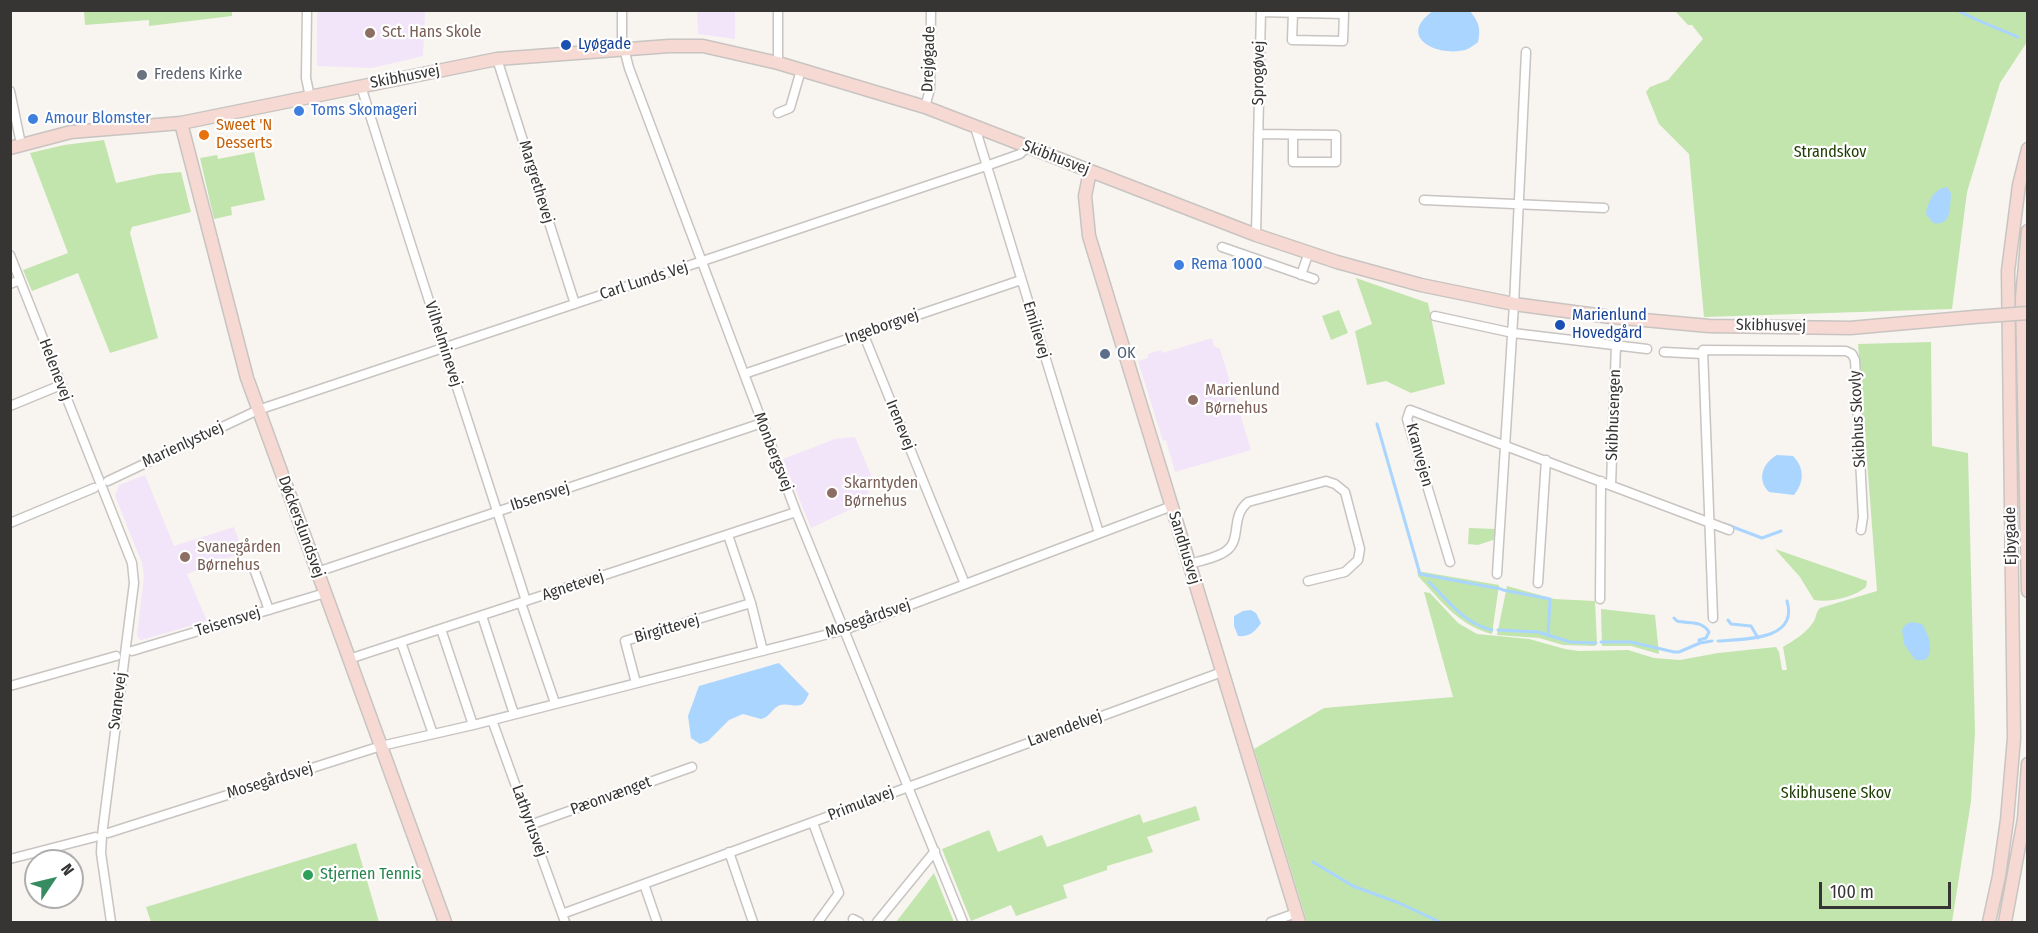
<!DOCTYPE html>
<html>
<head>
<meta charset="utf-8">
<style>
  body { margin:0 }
  #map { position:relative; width:2038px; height:933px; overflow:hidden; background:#f8f4f0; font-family:"Fira Sans Condensed",sans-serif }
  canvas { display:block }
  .frame { position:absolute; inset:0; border:12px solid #373534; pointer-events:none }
  .north { position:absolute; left:24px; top:849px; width:60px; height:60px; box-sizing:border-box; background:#fff; border:2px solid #afaeae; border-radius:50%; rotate:55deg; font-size:16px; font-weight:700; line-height:24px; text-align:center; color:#373534 }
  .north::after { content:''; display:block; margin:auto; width:21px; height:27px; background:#368c60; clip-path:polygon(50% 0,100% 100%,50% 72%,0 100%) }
  .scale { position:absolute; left:1819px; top:882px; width:132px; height:27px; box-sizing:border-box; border:3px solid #373534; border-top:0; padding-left:8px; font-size:18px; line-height:21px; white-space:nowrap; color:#373534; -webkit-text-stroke:4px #fff; paint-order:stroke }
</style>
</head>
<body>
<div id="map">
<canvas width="2038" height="933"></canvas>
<div class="frame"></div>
<div class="north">N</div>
<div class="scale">100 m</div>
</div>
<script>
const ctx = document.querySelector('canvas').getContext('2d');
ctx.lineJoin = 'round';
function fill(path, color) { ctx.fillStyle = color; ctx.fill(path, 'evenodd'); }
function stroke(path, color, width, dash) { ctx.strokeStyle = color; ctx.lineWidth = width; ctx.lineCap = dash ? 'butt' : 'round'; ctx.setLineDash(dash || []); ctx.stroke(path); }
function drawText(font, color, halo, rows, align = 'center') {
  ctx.font = font + ' "Fira Sans Condensed",sans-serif'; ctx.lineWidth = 4.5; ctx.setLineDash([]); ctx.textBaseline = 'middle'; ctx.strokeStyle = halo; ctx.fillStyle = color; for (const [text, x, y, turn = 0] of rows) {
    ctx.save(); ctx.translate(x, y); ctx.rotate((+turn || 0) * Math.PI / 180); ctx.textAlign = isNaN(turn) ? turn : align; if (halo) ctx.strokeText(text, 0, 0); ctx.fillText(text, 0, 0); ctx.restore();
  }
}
fill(new Path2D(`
  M317,11H425L423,56L372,68L317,66Z
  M697,11H735V39L698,34Z
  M1212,338L1214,346L1220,349L1251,450L1175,472L1166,440L1163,441L1138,361L1148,358V354L1161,350L1162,353Z
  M855,437L874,482L862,504L811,528L783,459L835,439Z
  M145,475L174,546L234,527L243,552L187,574L207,621L141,640L137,636L144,576L142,563L115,496L119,485Z`), '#f2e5f9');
fill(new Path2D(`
  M232,11V16L149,26V20L85,25L84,11Z
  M1675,11H2027V42L2000,83L1967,192L1952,309L1704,317L1689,154L1659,124L1646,92L1650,87L1668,80L1703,39L1692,25H1688Z
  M104,140L116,183L158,174L181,172L191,212L132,227L130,233L158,338L110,353L78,273L32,291L23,270L68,253L30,153L64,145Z
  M254,152L265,200L231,207L232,215L214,219L200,158L217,155L218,159Z
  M1356,278L1428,303L1445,384L1411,393L1386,381L1367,385L1355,331L1372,324Z
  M1339,310L1348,333L1331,340L1322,316Z
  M1931,342L1932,446L1968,453L1975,732L1971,801L1952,922H1307L1254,749L1324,708L1453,697L1424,592L1430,593L1458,623L1477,634L1529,639L1565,649L1579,651L1628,650L1654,658L1680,660L1718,653L1776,647L1779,652L1782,670H1787L1783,647C1793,641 1808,632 1814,621C1817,615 1816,612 1820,608L1877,591L1858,344Z
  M1469,528L1496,529V539L1478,545L1468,544Z
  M1775,549L1867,581L1866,587C1854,597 1830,603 1814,600L1800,577Z
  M1417,571L1499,585L1492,634C1458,625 1441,601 1418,576Z
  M1507,586L1554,599L1595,601L1597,644L1595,646L1563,645L1539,638L1497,635Z
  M1601,609L1655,615L1659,654L1631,646H1602Z
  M1196,806L1200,820L1147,837L1153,852L1107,866V870L1063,885L1067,898L1016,916L1011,905L971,921L942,849L989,830L998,852L1042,835L1047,847L1140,814L1143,823Z
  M356,843L379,922H151L146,907Z
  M934,873L954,922H896Z`), '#c2e5ad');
fill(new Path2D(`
  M1469,10C1479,22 1481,28 1478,42C1474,45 1469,49 1465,50C1437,57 1396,37 1433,11Z
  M1947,187L1951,193C1950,206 1952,227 1933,223L1926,214C1928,202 1933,189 1947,187Z
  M1777,455L1793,456C1805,468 1804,483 1794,495L1769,492C1756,479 1763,463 1777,455Z
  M1251,610L1256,613L1261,623C1255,632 1249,637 1238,636L1234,626V616L1243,611Z
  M1911,622L1922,624C1929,635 1935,651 1925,660H1915L1904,644L1902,630L1905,625Z
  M779,663L809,694C806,698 805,704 800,705C794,707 787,703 780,705C772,708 770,717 761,719L743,714L729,720L708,741L700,744L691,738L688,716L699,686Z`), '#a9d5ff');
stroke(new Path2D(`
  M1957,10C1977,21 1997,28 2018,37
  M1377,424L1420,574L1501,589
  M1725,524L1762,538L1781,531
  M1429,582C1450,602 1463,623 1492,630
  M1503,590L1550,599L1548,636
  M1674,618L1677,621C1689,624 1702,620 1709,632L1706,638L1699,640L1700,643
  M1728,620L1731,624L1751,626L1758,638
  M1498,630L1538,632L1570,642L1596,643
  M1718,641C1743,639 1799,641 1787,601
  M1601,642H1631L1674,652H1679L1700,643L1712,641
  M1313,862L1353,886L1399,903L1440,922`), '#a9d5ff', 3);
const street = new Path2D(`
  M307,10L306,78L310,97
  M622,10V41L629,68L796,512L963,922
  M1261,12L1344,14L1343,41L1292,40L1293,13
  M497,59L575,304
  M778,63V10
  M361,86C414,258 471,429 526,601
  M10,91L21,144
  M925,107L930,89L931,10
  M778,113L790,108L801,70
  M975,127L1099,533
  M1258,134L1336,135V162H1293V135
  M1424,200L1604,208
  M1256,235L1261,10
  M1222,247L1314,279
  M10,255L132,563L134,583L102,835L101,853L111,922
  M1301,275L1309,252
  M10,284L20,280
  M1435,316L1513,333L1647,349
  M863,333L965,584
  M1664,352L1703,354
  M744,374L1021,280
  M10,406L61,385
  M108,481L258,410L986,166L1020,154L1027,147
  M1611,485L1616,345
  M10,523L94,488
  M728,535L751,603L763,651
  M1450,562L1407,419L1410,410L1729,530
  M1189,564C1200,561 1211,559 1221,554C1245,543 1228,519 1248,502L1326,481L1335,484L1345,492L1360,549L1358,560L1345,572L1308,581
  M253,566L269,610
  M317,572L762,423
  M1497,574L1514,304L1526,52
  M1538,583L1546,460
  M1600,599L1601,481
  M521,603L555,703
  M482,616L514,714
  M1713,618L1703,350L1846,351L1852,354L1855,360L1863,517L1861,530
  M441,629L473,725
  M401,642L433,734
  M132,651L325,593
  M349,659L796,512
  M636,683L625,641L751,603
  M10,686L116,656
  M492,720L565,922
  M813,823L839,893L818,922
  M530,825L692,767
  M108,833L381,746L473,725L844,630L1172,506
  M729,852L753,922
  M10,859L95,837
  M644,884L657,922
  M562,914L1222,672
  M853,919L859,922
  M877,922L935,851
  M1271,922L1296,913`);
const secondary = new Path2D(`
  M181,123L247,378L445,922
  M10,148L71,132L181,123L497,59L669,46H703L778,63L925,107L1256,235L1337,262L1421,285L1514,304L1611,317L1709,326L1850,328L1974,317
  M1090,171L1085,196L1089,236L1299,922
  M2028,231L2022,298L2028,591
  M1989,922L1999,876L2007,820L2014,738L2008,271L2019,185L2028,149
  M2005,922L2024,819L2028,764`);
stroke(street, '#c8c4c1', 11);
stroke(secondary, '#c8c4c1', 15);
stroke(street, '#fff', 8);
stroke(secondary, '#f6d9d2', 12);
const secondaryBridge = new Path2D(`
  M1974,317L2028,313`);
stroke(secondaryBridge, '#c8c4c1', 15, []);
stroke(secondaryBridge, '#f6d9d2', 12);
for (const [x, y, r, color] of [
  [370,33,6,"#8d6e63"],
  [566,45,6,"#1a4fb4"],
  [142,75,6,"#6b7280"],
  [299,111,6,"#3f7fe0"],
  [33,119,6,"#3f7fe0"],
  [204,135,6,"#e8710a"],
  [1179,265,6,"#3f7fe0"],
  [1560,325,6,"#1a4fb4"],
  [1105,354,6,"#5c6f8a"],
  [1193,400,6,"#8d6e63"],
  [832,493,6,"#8d6e63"],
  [185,557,6,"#8d6e63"],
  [308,875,6,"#2e9e5b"]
]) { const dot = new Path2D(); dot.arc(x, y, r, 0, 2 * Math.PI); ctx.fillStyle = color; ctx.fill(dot); stroke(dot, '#fff', 2); }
drawText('16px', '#785e54', '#fff', [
  ["Sct. Hans Skole",382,33],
  ["Marienlund",1205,391],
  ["Børnehus",1205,409],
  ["Skarntyden",844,484],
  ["Børnehus",844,502],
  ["Svanegården",197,548],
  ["Børnehus",197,566]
], 'left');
drawText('16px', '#164399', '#fff', [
  ["Lyøgade",578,45],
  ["Marienlund",1572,316],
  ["Hovedgård",1572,334]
], 'left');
drawText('16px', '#373534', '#fff', [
  ["Drejøgade",929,59,-88],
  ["Sprogøvej",1259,73,-89],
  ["Skibhusvej",405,77,-11],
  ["Skibhusvej",1056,158,21],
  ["Margrethevej",536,182,73],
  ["Carl Lunds Vej",644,281,-18],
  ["Skibhusvej",1771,326,1],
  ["Ingeborgvej",882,327,-19],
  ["Emilievej",1036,330,73],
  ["Vilhelminevej",443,344,72],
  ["Helenevej",55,370,69],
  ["Skibhusengen",1614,415,-88],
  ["Skibhus Skovly",1858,419,-93],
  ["Irenevej",900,425,68],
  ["Marienlystvej",183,445,-25],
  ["Monbergsvej",773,452,69],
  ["Kranvejen",1419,455,75],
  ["Ibsensvej",540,497,-18],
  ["Døckerslundsvej",301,527,70],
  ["Ejbygade",2011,536,-91],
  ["Sandhusvej",1184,548,73],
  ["Agnetevej",573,586,-18],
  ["Mosegårdsvej",868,619,-19],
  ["Teisensvej",228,622,-17],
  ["Birgittevej",667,629,-16],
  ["Svanevej",118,701,-83],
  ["Lavendelvej",1065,729,-20],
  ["Mosegårdsvej",270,781,-17],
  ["Pæonvænget",611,796,-20],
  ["Primulavej",861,804,-21],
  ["Lathyrusvej",529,821,70]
]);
drawText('16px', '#5b616d', '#fff', [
  ["Fredens Kirke",154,75]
], 'left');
drawText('16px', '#366cbe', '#fff', [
  ["Toms Skomageri",311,111],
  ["Amour Blomster",45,119],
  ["Rema 1000",1191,265]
], 'left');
drawText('16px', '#c56008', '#fff', [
  ["Sweet 'N",216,126],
  ["Desserts",216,144]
], 'left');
drawText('16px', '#1c3c00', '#fff', [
  ["Strandskov",1830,153],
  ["Skibhusene Skov",1836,794]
]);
drawText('16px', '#4e5e75', '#fff', [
  ["OK",1117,354]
], 'left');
drawText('16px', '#27864d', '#fff', [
  ["Stjernen Tennis",320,875]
], 'left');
</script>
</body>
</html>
